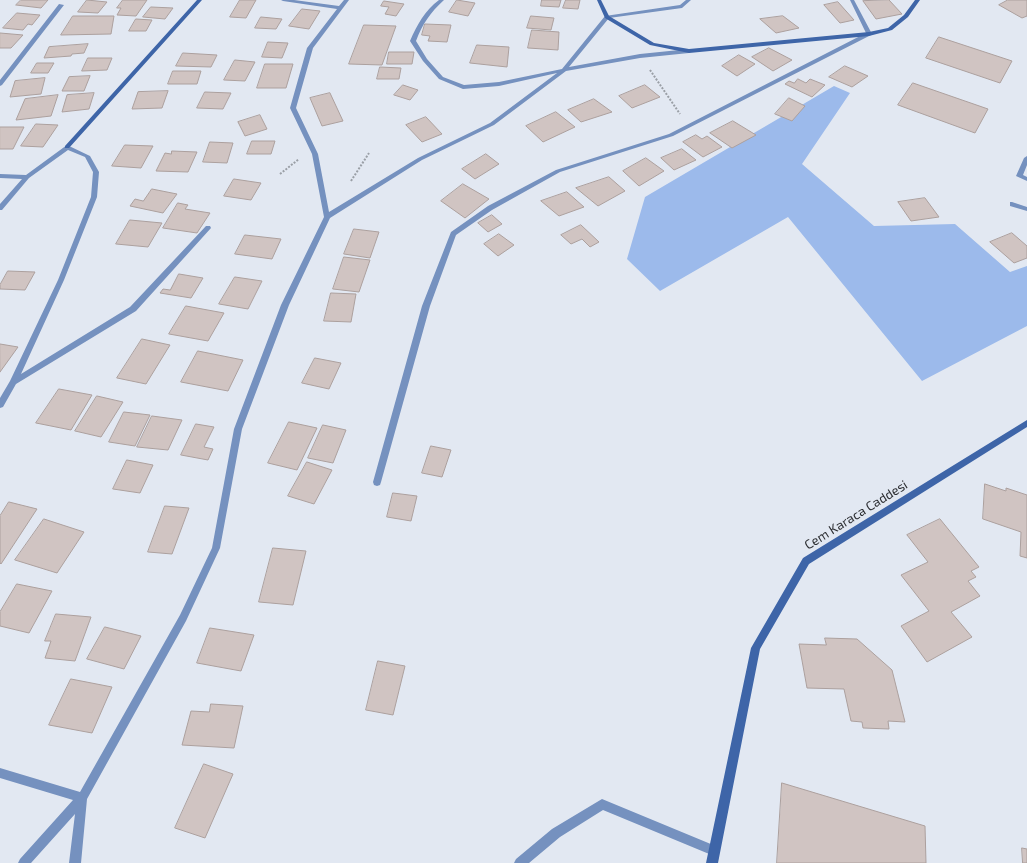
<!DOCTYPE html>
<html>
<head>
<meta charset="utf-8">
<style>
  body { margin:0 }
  canvas { display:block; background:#e2e8f2 }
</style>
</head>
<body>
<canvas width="1027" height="863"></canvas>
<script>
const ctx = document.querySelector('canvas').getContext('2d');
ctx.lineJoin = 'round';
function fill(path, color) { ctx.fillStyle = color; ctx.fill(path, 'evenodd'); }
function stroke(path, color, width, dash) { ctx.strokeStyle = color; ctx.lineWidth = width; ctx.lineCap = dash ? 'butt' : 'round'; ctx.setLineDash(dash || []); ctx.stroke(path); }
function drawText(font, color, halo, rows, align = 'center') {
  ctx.font = font + ' "Exo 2",sans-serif'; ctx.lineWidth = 3; ctx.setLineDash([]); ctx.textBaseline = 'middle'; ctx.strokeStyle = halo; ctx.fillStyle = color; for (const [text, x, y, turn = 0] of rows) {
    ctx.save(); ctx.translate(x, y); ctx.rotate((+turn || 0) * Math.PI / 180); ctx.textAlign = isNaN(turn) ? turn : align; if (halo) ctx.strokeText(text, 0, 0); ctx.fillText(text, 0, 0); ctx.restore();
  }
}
fill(new Path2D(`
  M834,86L850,93L802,164L874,226L955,224L1010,272L1027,266V326L922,381L788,217L660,291L627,259L645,197Z`), '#9cbaeb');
const building = new Path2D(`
  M21,0H48L41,8L16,5Z
  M87,0L107,2L98,13L78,12Z
  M123,0H147L136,16L117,15L121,8H117Z
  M240,0H256L246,18L230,17Z
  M457,0L475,3L468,16L449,12Z
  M542,0H561L559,7L541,6Z
  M566,0H580L578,9L563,8Z
  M889,0L902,14L876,19L863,1Z
  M1008,0H1027V16L1022,18L999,5Z
  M384,1L404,4L396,16L385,14L389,7L381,6Z
  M838,2L854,20L840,23L824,5Z
  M151,7L173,8L165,19L143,17Z
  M302,9L320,11L309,29L289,26Z
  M17,13L40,15L32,25L28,24L23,30L3,28Z
  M73,16H114L111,34L61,35Z
  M531,16L554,18L551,30L527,28Z
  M783,16L799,28L776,33L760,19Z
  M261,17L282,19L276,29L255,28Z
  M136,19L152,20L146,31H129Z
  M425,24L451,25L447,42L428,41L430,36L422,35Z
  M364,25L396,26L382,65L349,64Z
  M532,30L559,32L558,50L528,48Z
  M0,33L23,35L11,48H0Z
  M939,37L1012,61L1000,83L926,58Z
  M268,42L288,43L282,58L262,57Z
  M88,44L84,53L72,54L71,56L44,58L49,47Z
  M477,45L509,47L507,67L470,63Z
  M769,48L792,60L773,71L752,57Z
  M389,52H414L412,64H387Z
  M183,53L217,55L211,67L176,66Z
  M739,55L755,64L737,76L722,66Z
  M88,58H112L107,70L82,71Z
  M235,60L255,62L245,81L224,80Z
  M37,63H54L48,73H31Z
  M265,64H293L286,88H257Z
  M845,66L868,76L852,87L829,77Z
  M380,67L401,68L399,79H377Z
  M173,71H201L197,84H168Z
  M90,76L84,91H62L69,77Z
  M45,78L41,94L10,97L15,81Z
  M798,79L806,83L810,79L825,85L812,97L785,84L789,81L794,83Z
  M913,83L988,109L975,133L898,105Z
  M403,85L418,90L410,100L394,95Z
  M645,85L660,97L632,108L619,96Z
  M168,91L162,108L132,109L138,92Z
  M205,92L231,93L223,109L197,108Z
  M94,93L89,109L62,112L67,95Z
  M330,93L343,121L322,126L310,98Z
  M58,95L51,116L16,120L25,99Z
  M789,98L805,106L792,121L775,114Z
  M594,99L612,112L581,122L568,110Z
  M556,112L575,127L543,142L526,126Z
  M260,115L267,129L245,136L238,122Z
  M426,117L442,134L422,142L406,125Z
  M733,121L756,135L732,148L710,133Z
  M36,124L58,125L43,147L21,146Z
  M0,127H24L13,149H0Z
  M696,135L702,139L707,136L722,147L703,157L683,142Z
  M252,141H275L271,154H247Z
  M210,142L233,143L227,163L203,162Z
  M125,145L153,146L141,168L112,166Z
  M682,149L696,160L674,170L661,158Z
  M172,151L197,152L188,172L156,171L165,153L171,154Z
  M486,154L499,164L475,179L462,169Z
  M646,158L664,171L639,186L623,171Z
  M609,177L625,191L598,206L576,188Z
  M234,179L261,183L251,200L224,196Z
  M463,184L489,199L465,218L441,201Z
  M152,189L177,194L163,213L130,206L135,199L143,201Z
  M567,192L584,207L559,216L541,201Z
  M925,198L939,217L911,221L898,202Z
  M178,203L188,205L185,209L210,213L197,233L163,228Z
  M492,215L502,224L488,232L478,223Z
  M130,220L162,223L148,247L116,244Z
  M581,225L599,242L590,247L582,239L571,244L561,235Z
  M354,229L379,232L370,258L344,254Z
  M1012,233L1027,246V258L1014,263L990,242Z
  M499,234L514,245L498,256L484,244Z
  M245,235L281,239L272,259L235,254Z
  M344,257L370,260L359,292L333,289Z
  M8,271L35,272L25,290L0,289V285Z
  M179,274L203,278L191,298L160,293L163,289L170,290Z
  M235,277L262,281L248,309L219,304Z
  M331,293L356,294L351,322L324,321Z
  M186,306L224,313L208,341L169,334Z
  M142,339L170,345L146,384L117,378Z
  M0,344L18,347L0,372Z
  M198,351L243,360L228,391L181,382Z
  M315,358L341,363L329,389L302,383Z
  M59,389L92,395L71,430L36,423Z
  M97,396L123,402L101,437L75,431Z
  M124,412L150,415L135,446L109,442Z
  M152,416L182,420L168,450L137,447Z
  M289,422L317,428L297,470L268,463Z
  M196,424L214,427L204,447L213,449L208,460L181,455Z
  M323,425L346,430L333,463L308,458Z
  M431,446L451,450L442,477L422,473Z
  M127,460L153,465L140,493L113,489Z
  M307,462L332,470L314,504L288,496Z
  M985,484L1006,491V488L1027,495V558L1020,556L1021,532L983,519Z
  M393,493L417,496L411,521L387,517Z
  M9,502L37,509L1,564L0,563V516Z
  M165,506L189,508L172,554L148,552Z
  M44,519L84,532L57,573L15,560Z
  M940,519L979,567L971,571L976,577L968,581L980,596L951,612L972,637L927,662L901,626L929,611L901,575L928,562L907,535Z
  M273,548L306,551L293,605L259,602Z
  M17,584L52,591L29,633L0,626V612Z
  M56,614L91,617L75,661L45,658L51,641H45Z
  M105,627L141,636L124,669L87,659Z
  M210,628L254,635L241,671L197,663Z
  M825,638L857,639L892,670L905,722L888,721L889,729L863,728L862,722L851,721L844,689L807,688L799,644L826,645Z
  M378,661L405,666L393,715L366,710Z
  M71,679L112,687L92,733L49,725Z
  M211,704L243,706L234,748L182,745L191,711L209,712Z
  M204,764L233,774L205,838L175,828Z
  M782,783L925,826L926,863H777Z
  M1022,848L1027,849V863H1023Z`);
fill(building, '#d0c4c2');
stroke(building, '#aca09e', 1);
stroke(new Path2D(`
  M650,70L680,114
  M280,174L299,159
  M351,181L369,153`), '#9a9fa6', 2, [2, 1.5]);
fill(new Path2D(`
  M1027,156V165L1023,175L1027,177V181L1016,176L1024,158Z
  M1010,202H1012L1027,207V211L1010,206Z`), '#7591bf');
fill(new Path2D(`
  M281,0H294L339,6L344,0H349L313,48L296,108L318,154L329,212L418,158L490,123L557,73L499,86L463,89L439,79L423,61L410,41C417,25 425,10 439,0H444C430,13 423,23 416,41L427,59L443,77L464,85L499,82L562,69L605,16L680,5L686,0H691L682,8L609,18L569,67L640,54L689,49L692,51L689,53L640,58L566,71L494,125L422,160L330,218L289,305L242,429L220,548L186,621L87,799L81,863H69L75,814L31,863H18L20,859L73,800L0,778V768L80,792L180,615L212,548L234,429L281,305L324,217L312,154L290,108L307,48L337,9L283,1Z
  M850,0H854L872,34L871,35L673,136L560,172L492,210L456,235L430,306L381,482L380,485L377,486L374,485L373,482L422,306L451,232L488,206L556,170L669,134L866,33Z
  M59,4L64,5L2,85L0,86V80Z
  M67,145L90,156L99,172L97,197L64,280L21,374L130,307L206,226H210L211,228L136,311L16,384L3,407L0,408V398L10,381L58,280L91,197L93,172L85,157L68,150L29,178L2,210H0V204L22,179L0,178V174L26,175Z
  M602,799L718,847L719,851L718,855L714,856L603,810L560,837L529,863H514L516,859L552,829Z`), '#7591bf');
fill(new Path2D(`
  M197,0H202L69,148H65V146Z
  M597,0H601L609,16L654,43L689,49L869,32L888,28L904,15L915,0H920L908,17L892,30L869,36L689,53L650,45L605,18Z
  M1027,420V427L809,564L760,649L718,863H706L751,648L803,558Z`), '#3e65a8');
drawText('13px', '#2c2e32', '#e2e8f2', [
  ["Cem Karaca Caddesi",856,515,-32]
]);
</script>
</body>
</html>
